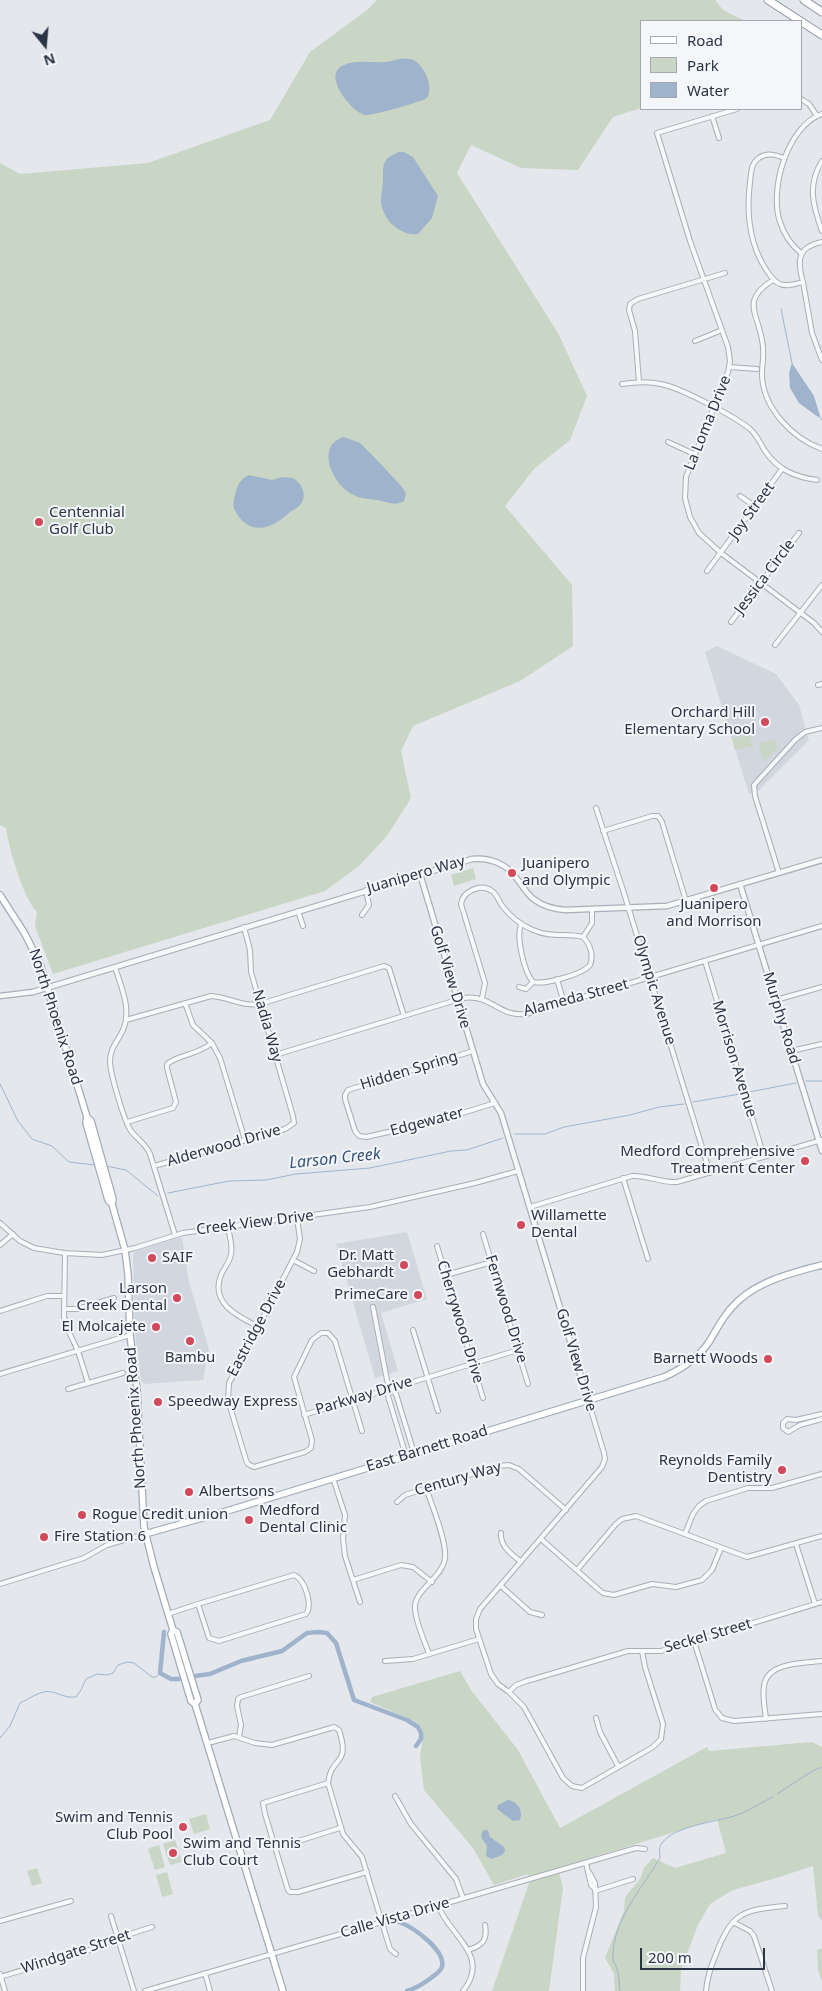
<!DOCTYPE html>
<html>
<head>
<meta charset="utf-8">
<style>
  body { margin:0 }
  #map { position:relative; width:822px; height:1991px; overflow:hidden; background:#e4e7ec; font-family:"Noto Sans",sans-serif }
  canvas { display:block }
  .legend { position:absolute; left:640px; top:20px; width:162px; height:90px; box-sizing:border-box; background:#f4f6f9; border:1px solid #a4a8b1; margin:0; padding:6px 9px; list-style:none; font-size:15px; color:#2b3445 }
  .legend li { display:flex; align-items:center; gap:10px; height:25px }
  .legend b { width:25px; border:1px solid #a4a8b1 }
  .north { position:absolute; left:20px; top:20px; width:50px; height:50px; -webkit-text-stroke:4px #f4f6f9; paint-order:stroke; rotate:163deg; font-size:14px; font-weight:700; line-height:20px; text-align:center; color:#2b3445 }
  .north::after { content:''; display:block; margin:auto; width:18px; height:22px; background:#2b3445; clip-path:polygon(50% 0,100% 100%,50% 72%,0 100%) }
  .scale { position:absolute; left:640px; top:1948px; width:125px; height:22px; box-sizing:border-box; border:2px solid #2b3445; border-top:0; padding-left:6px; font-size:15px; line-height:18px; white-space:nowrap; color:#2b3445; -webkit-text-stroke:4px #f4f6f9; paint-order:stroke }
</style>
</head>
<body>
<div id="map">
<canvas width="822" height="1991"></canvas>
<ul class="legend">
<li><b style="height:6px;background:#fff"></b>Road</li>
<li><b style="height:14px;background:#c9d6c5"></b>Park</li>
<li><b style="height:14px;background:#9fb4cc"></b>Water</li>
</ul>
<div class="north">N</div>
<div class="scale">200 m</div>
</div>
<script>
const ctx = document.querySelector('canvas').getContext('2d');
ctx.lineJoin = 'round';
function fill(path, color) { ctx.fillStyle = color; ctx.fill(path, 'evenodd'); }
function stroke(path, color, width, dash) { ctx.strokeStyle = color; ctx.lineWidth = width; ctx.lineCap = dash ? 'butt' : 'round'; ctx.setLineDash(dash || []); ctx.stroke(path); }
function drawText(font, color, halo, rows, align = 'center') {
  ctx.font = font + ' "Noto Sans",sans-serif'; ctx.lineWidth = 4; ctx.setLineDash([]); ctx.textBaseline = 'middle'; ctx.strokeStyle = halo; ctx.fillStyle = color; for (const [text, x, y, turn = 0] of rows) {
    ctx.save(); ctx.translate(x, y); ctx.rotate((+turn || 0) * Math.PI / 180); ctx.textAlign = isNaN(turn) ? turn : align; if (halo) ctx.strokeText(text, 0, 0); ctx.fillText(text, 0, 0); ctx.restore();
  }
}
fill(new Path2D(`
  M717,646L776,674L799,705L809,740L759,790L749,794L705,652Z
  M407,1232L427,1299L381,1313L398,1371L375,1378L336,1244Z
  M182,1237L189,1282L209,1349L203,1380L144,1384L141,1380L135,1334L133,1254L137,1251Z`), '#d2d6de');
fill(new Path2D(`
  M377,0H715L723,10L745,21H641V108L613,117L578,170L521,168L471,145L457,173L558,333L587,396L570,440L534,469L505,506L572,585L573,646L520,681L413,726L401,751L411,798L387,836L359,866L325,891L53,974L35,926L37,912C23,898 9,849 6,828L0,825V163L20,174L148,163L270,120L310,52L367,10Z
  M750,735L753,746L735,750L732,738Z
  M775,739L777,749L767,759L762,760L759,744L761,742Z
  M473,868L476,879L454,886L451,875Z
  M460,1671L471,1690L518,1750L560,1828L707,1747L709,1751L812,1742L822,1747V1921L818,1915L813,1866L773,1879L733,1890L710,1904L698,1925L681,1970L680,1991H615L614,1974L605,1958L624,1911L625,1897L640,1879L644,1868L653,1858L675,1868L726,1853L717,1819L558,1868L563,1888L549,1991H492L529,1883L528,1874L494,1885L473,1848L424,1790L420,1756L423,1738V1731L419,1725L412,1720L370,1702L372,1697Z
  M206,1814L210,1829L194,1834L189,1819Z
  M175,1840L182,1862L170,1865L163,1844Z
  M159,1845L165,1867L155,1870L148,1849Z
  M37,1868L42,1883L32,1886L27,1871Z
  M167,1872L173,1894L162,1897L156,1875Z
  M822,1948V1982L818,1970L817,1950Z`), '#c9d6c5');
fill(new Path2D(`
  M399,59C404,59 411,58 415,61C425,67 434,88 427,98C422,102 371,116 365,115C353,113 322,76 342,66C355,59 370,63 384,62C389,62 394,60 399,59Z
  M399,152H404L413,157L438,196L432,218L418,234C400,236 383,220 381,202C381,194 383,186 383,179C383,173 382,165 386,160C389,156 395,154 399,152Z
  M792,363L814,396L820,416L818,417L799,403L790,388L789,373Z
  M344,437L360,443L376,459L403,488L406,494L404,501C397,506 390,503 382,501C373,499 359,499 352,494C332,484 315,445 344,437Z
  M249,475L272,480L282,477L293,478C303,484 309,498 298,507C295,509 292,510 289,513C274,527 254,536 239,517C235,511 232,507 234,500C236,489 238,480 249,475Z
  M508,1800C517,1801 524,1811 520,1820L513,1821L497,1809L498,1805Z
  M484,1830H488L490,1837L504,1847L505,1851L502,1855L492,1859L486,1856L487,1846C484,1841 478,1836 484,1830Z`), '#9fb4cc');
stroke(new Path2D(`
  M781,309L792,363
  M819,416L822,420
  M806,1081H822
  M0,1084L18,1121L32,1139L52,1146L69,1162L95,1165
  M749,1092L796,1083
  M693,1102L740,1094
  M515,1134H545L564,1127L630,1115L659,1107L684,1104
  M106,1166L126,1170L158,1196
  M168,1193L229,1181L266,1180L296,1174L370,1168L451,1151L467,1150L503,1138
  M0,1738L10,1726L20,1703C29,1699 42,1689 52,1692C61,1694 65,1698 76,1697L81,1690L86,1679L97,1674L107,1675L113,1673L118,1665L127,1662L134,1663L152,1677H156L160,1673
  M777,1794L814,1770L822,1767
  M620,1991C619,1980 619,1969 613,1961C611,1921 642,1889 660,1858C660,1852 658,1848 662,1843C674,1826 715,1822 734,1816C748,1812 760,1803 773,1797`), '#9fb4cc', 1);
stroke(new Path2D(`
  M135,1325L141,1327
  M164,1632L160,1673L171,1679H179
  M195,1676L210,1674L241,1661L282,1651L307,1633L318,1632L327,1633L336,1643L354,1700L407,1720L418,1727L421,1733V1739L416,1746
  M399,1922C413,1927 446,1950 442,1967C440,1972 435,1975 431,1978C423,1984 417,1988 407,1991`), '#9fb4cc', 4.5);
const minor = new Path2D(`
  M801,99L809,104L817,116
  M737,109L657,133L690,241L728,347L730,361L728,372L686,477L685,498L690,517L699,533L721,553L814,623L822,632
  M712,116L719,138
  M784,158C776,155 767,152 759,158C751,163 751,173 750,182C746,214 749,244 767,271C771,276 774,282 780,284C787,287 795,284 803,282C797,261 797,247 822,242
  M822,161C807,185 813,206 822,231
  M802,254C791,245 784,235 780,222C769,190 787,126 822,114
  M773,280C741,300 757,312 762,340C765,352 762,363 762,375C763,408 792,438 822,449
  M803,282L812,333L822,360
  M695,341L722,330
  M729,367L757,369
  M639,382L635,331L629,310L630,304L638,299L725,273
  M622,384C635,382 648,381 661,384C681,388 734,416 750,429C757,435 760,443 765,451C778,470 795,477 817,480
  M668,442L694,454
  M740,496L756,507
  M707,571L782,469
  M731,622L799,533
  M775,645L822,585
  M818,685L822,684
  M596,808L623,890L710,1173
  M603,831L652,816H658L662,822L686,901
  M779,873L755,796L754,785L795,740L805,732L822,728
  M298,911L303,926
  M362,915L369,905L366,890
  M583,937L592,923V909
  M705,961L764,1157
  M115,967C121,987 132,1009 123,1030C118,1041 110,1048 110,1061C110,1073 124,1121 131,1131C137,1139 146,1144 150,1154L175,1235
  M557,979L564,1003
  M519,987L526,989L533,982
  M482,998L485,983L461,904C463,891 481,883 492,891C497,894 499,902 503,907C511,917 521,925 533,930C551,938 566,933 583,937C590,944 594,955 590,965C583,974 545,985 533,982C524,972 516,937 521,924
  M776,1000L822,987
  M185,1003L193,1025L212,1043L220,1058L245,1140
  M126,1020L211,996C229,997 242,1007 260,1004L384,966L389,968L404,1016
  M473,1051L348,1090L345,1095V1099L355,1131L359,1136L366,1137L433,1122L495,1103
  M791,1051L822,1044
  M275,1055L463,998C492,994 498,1017 526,1014L822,926
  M127,1122L173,1108L176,1102L167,1068V1064C178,1055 197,1055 212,1043
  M154,1166L285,1129L294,1123L293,1116L251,972L250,950L244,927
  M623,1178L648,1259
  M530,1207L632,1176C647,1175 661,1183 677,1182L822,1140
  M297,1218L300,1239L297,1252L229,1383L228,1400L246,1460L248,1464L254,1467L305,1452L311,1448L312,1440L294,1377L312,1340L321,1333H328L335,1341L362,1431
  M0,1223L20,1241L34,1248L64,1253L102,1255L135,1248L183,1233L370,1207L475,1183L518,1171
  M228,1227C229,1235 233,1245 231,1254C230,1262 224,1268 221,1275C210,1303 237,1316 257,1326
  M483,1234L528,1384
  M0,1245L13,1234
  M437,1246L483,1398
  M65,1254L64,1317L68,1330L78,1351L88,1383
  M293,1260L314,1271
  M446,1275L492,1262
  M373,1307L387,1380L390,1389L396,1394L414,1453
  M64,1309H77L114,1298
  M0,1311L47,1296H64
  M413,1330L438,1411
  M0,1374L130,1335
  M68,1389L123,1373
  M390,1389L388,1396L406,1456
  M588,1400L604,1453L605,1459L602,1467L480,1609L476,1619V1629L491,1674L498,1684L509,1692L524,1707L563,1778L572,1786L582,1788L653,1747L661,1739L663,1724L645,1667L642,1651
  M822,1414L796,1420L787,1419L783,1423V1428L788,1432L800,1425L822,1419
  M304,1415L518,1350
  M333,1478L345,1515L343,1539L345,1556L360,1602
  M426,1488C432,1505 447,1542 445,1558C442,1578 416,1589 415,1606C414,1619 425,1642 429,1654
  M397,1502L405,1495L498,1466L509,1465L519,1469L566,1510
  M501,1533C500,1547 512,1554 521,1562
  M685,1534L693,1514L699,1506L706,1501L748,1488H772L822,1474
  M541,1539L598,1589L603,1593L614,1595L652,1584L676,1587L702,1580L712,1570L721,1548
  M796,1544L815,1604
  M577,1570L615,1525L622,1519L636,1516L747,1557L822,1536
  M294,1575C305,1579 313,1605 306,1614L219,1641L209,1638L198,1604Z
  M353,1580L401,1565L413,1567L432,1582
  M0,1584L84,1558L107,1545L145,1534
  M501,1586L530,1612L542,1615
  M168,1614L198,1604
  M694,1641L715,1709L722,1718L734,1721L822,1714
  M385,1661L413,1659L479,1639
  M509,1692L516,1685L527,1681L628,1651H661L822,1602
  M596,1718L600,1732L618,1766
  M766,1719C765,1708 762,1697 764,1686C767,1662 804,1663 822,1661
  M239,1737L241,1725L237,1706L238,1699L241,1697L309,1676
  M208,1743L234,1736L255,1743L272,1745L331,1728L334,1727L339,1730C351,1767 331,1755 328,1783L343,1834L362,1857L390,1949L396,1954
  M328,1783L263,1803L265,1814L288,1890L290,1892H298L367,1872
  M395,1796L411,1824L456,1879L463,1898
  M276,1848L340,1828
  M586,1863L591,1885L594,1888
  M595,1891L633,1879
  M438,1905C448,1935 492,1955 463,1991
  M111,1916L134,1991
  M0,1921L71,1901
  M733,1922L750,1931L754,1936L772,1991
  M468,1950C482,1946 488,1940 485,1925
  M205,1973L210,1991
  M0,1974L5,1991
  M0,1977L96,1948L111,1940L152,1927
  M145,1991L636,1848L645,1849
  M583,1991V1958L596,1907L595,1883L589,1872
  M706,1991C707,1978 711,1966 716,1954C732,1912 743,1910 785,1906`);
const tertiary = new Path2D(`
  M420,874L483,1084L501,1113L588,1400
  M740,884L822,1151
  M0,996L33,992L472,859C490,857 507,864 517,879C523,886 527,895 535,900C544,907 554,909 565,910L667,906L822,860`);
const primary = new Path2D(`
  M0,895L25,934L40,964L87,1117L91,1121L113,1199L112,1204L125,1250L128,1274L130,1335L137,1390L144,1527L154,1567L173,1630L171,1634L191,1701L195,1704L283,1991
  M87,1117L86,1123L108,1200L112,1204
  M145,1534L227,1511L664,1377C682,1369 698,1358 709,1342C718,1327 725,1313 738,1301C761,1280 792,1273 822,1265
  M173,1630L177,1632L198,1700L195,1704`);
const motorway = new Path2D(`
  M768,0L822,35
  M804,0L822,12`);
stroke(minor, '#a9aeb7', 6);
stroke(tertiary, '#a9aeb7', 7);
stroke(primary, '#a3abb8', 8);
stroke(motorway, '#8b94a3', 9);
stroke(minor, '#f7f8fa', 4);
stroke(tertiary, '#f7f8fa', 4.5);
stroke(primary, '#fff', 5.5);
stroke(motorway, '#fff', 7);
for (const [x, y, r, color] of [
  [39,522,5,"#d1495b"],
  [765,722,5,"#d1495b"],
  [512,873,5,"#d1495b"],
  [714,888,5,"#d1495b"],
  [805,1161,5,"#d1495b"],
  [521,1225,5,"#d1495b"],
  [152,1258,5,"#d1495b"],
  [404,1265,5,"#d1495b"],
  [418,1295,5,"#d1495b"],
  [177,1298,5,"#d1495b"],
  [156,1327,5,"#d1495b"],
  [190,1341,5,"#d1495b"],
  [768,1359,5,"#d1495b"],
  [158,1402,5,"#d1495b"],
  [782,1470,5,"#d1495b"],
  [189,1492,5,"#d1495b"],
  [82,1515,5,"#d1495b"],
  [249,1520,5,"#d1495b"],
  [44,1537,5,"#d1495b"],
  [183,1827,5,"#d1495b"],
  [173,1853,5,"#d1495b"]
]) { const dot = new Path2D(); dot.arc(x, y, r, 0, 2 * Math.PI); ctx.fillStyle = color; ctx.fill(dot); stroke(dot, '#f4f6f9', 2); }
drawText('15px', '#2b3445', '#f4f6f9', [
  ["La Loma Drive",708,423,-68],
  ["Joy Street",752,511,-54],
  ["Jessica Circle",765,577,-53],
  ["Juanipero Way",416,875,-16],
  ["Golf View Drive",450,977,73],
  ["Olympic Avenue",654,990,73],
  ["Alameda Street",576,998,-15],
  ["North Phoenix Road",55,1017,72],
  ["Murphy Road",781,1018,73],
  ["Nadia Way",267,1026,74],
  ["Morrison Avenue",734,1059,73],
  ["Hidden Spring",409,1071,-17],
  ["Edgewater",427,1122,-15],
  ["Alderwood Drive",224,1146,-16],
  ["Creek View Drive",255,1223,-7],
  ["Fernwood Drive",506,1309,73],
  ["Cherrywood Drive",460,1322,73],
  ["Eastridge Drive",257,1328,-62],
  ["Golf View Drive",576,1360,73],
  ["Parkway Drive",364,1396,-17],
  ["North Phoenix Road",136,1418,-94],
  ["East Barnett Road",427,1449,-17],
  ["Century Way",458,1479,-16],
  ["Seckel Street",708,1636,-16],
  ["Calle Vista Drive",395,1918,-16],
  ["Windgate Street",76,1952,-18]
]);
drawText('15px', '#2b3445', '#f4f6f9', [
  ["Centennial",49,513],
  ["Golf Club",49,530],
  ["Orchard Hill",755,713,"right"],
  ["Elementary School",755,730,"right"],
  ["Juanipero",522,864],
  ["and Olympic",522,881],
  ["Juanipero",714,905,"center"],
  ["and Morrison",714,922,"center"],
  ["Medford Comprehensive",795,1152,"right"],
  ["Treatment Center",795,1169,"right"],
  ["Willamette",531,1216],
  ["Dental",531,1233],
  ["Dr. Matt",394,1256,"right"],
  ["Gebhardt",394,1273,"right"],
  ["SAIF",162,1258],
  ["Larson",167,1289,"right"],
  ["Creek Dental",167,1306,"right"],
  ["PrimeCare",408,1295,"right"],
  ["El Molcajete",146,1327,"right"],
  ["Bambu",190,1358,"center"],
  ["Barnett Woods",758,1359,"right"],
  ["Speedway Express",168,1402],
  ["Reynolds Family",772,1461,"right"],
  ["Dentistry",772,1478,"right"],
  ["Albertsons",199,1492],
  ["Medford",259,1511],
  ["Dental Clinic",259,1528],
  ["Rogue Credit union",92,1515],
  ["Fire Station 6",54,1537],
  ["Swim and Tennis",173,1818,"right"],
  ["Club Pool",173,1835,"right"],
  ["Swim and Tennis",183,1844],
  ["Club Court",183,1861]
], 'left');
drawText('italic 16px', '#34527a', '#f4f6f9', [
  ["Larson Creek",335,1159,-6]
]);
</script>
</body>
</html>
